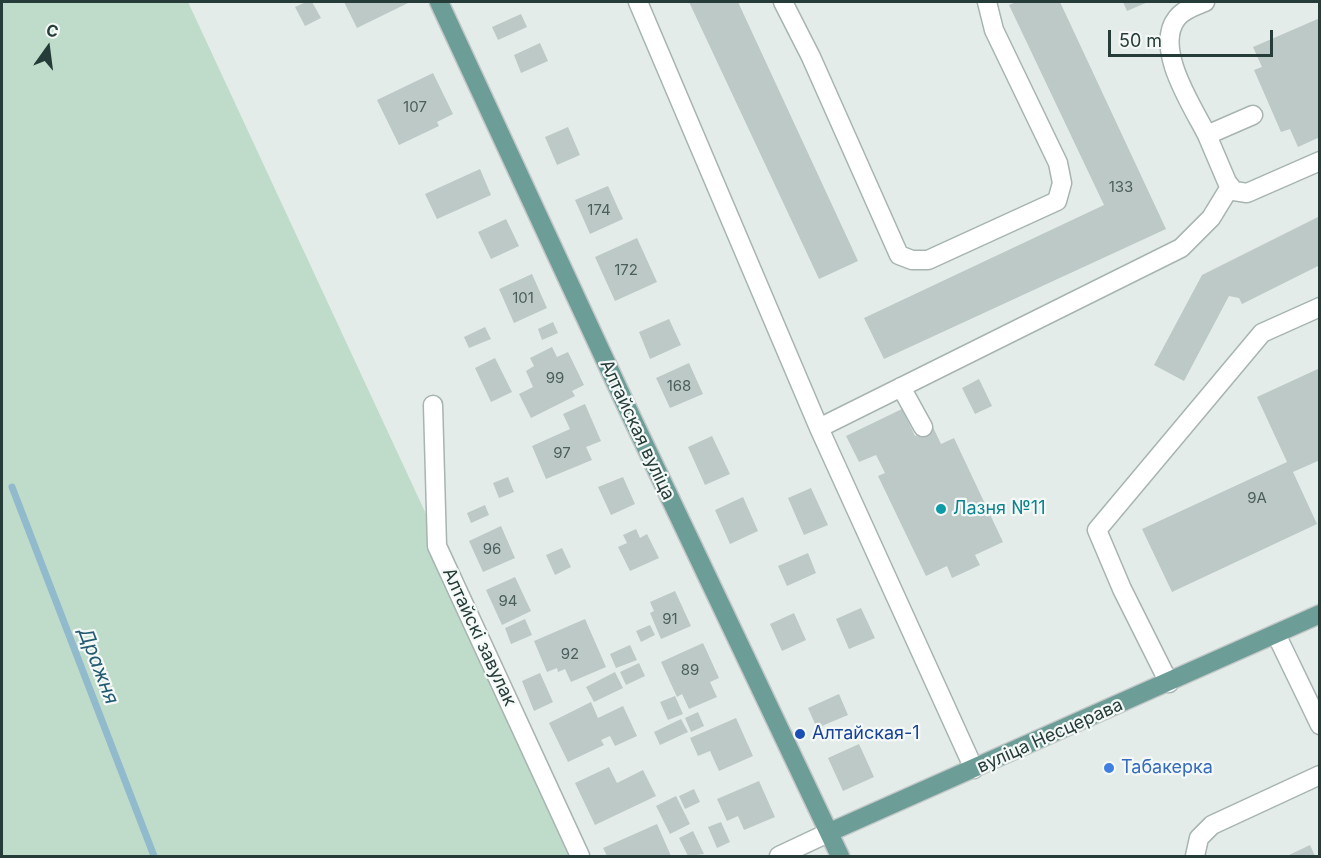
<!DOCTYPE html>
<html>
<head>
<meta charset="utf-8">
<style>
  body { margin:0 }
  #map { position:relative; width:1321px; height:858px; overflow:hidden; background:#e4ece9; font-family:Inter,sans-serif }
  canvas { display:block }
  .frame { position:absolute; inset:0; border:3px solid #253c39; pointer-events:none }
  .north { position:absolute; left:18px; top:18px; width:60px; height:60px; -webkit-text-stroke:4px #f4f9f7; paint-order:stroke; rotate:14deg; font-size:16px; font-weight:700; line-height:24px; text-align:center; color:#253c39 }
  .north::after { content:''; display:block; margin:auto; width:21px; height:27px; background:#253c39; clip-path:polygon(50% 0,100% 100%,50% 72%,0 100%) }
  .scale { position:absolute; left:1108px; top:30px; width:165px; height:27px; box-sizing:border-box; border:3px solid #253c39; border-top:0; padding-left:8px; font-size:18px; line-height:21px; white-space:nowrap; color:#253c39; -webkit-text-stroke:4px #f4f9f7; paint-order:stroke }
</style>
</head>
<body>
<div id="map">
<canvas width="1321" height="858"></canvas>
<div class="frame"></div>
<div class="north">С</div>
<div class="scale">50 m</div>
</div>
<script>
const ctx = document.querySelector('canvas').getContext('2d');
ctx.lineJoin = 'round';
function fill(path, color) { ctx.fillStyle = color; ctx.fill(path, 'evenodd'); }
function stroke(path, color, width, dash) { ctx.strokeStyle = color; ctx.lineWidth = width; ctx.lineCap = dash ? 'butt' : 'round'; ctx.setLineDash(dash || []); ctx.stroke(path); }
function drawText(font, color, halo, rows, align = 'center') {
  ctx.font = font + ' Inter,sans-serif'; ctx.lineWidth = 4.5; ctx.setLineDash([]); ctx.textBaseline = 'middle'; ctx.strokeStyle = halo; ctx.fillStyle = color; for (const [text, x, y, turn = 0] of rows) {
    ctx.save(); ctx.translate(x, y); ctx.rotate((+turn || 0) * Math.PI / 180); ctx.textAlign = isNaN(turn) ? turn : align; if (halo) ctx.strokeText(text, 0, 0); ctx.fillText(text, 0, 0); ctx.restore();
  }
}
fill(new Path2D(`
  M2,2H188L585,856H2Z`), '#bfdbca');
stroke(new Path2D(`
  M12,487L154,856`), '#91bbcc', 7);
fill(new Path2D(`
  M306,2H312L321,18L305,26L295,7Z
  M344,2H407L408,3L357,28Z
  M689,2H738L858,261L819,279Z
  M1016,2H1060L1166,229L884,359L864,318L1104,205L1009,5Z
  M1123,2H1148L1127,11Z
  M521,14L527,27L498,40L492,27Z
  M1320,18V137L1298,147L1290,129L1281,132L1254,70L1262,67L1253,47Z
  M540,43L548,61L521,73L514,55Z
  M433,73L453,114L437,122L439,126L399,145L377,100Z
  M568,127L580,155L557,165L545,137Z
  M480,169L491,195L437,219L425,194Z
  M608,186L623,219L590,234L575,200Z
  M1320,216V265L1242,304L1239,298L1229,296L1184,381L1154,365L1202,275Z
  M506,219L519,246L491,259L478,232Z
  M637,238L657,282L615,301L595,257Z
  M532,274L547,308L514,323L499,289Z
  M669,319L681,345L650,359L639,332Z
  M553,322L558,333L542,340L538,329Z
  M485,327L491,339L469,348L464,337Z
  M552,347L557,357L568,352L584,385L572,391L575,396L531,418L519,394L533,387L526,371L534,366L530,358Z
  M495,358L512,392L491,402L475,368Z
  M689,363L703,394L670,408L656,378Z
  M1320,368V460L1293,472L1317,524L1172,592L1142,529L1287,462L1257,397Z
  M979,379L992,406L975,414L962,388Z
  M585,404L601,441L586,447L592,460L546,479L532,446L570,429L563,414Z
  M902,409L915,436L933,427L941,444L954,438L1003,542L975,555L980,565L952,578L947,566L926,576L878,476L885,473L876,455L859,462L846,436Z
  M712,436L730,474L705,485L688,447Z
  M508,477L514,492L499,498L493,483Z
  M623,477L635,504L611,515L598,487Z
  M811,488L828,525L804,535L788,498Z
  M743,497L758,531L730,544L715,510Z
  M485,505L489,515L471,523L467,513Z
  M501,526L515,558L483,572L469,541Z
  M636,529L640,538L647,534L659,558L630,571L618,547L627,543L623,535Z
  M562,548L571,567L555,575L546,555Z
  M808,553L816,573L787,586L778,566Z
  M515,577L531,611L502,625L486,590Z
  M675,591L691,626L661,639L650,613L654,611L650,602Z
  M861,608L875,638L849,649L836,619Z
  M794,613L806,640L782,651L770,624Z
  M525,619L532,635L511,644L505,628Z
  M585,619L606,667L571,682L565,669L558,672L557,668L547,672L534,641Z
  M650,625L655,635L641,642L636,631Z
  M703,643L719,678L710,682L717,697L689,709L682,694L677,697L661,662Z
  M630,645L637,660L616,668L610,654Z
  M639,663L645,676L626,685L620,672Z
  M615,672L623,688L594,702L586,687Z
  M540,673L553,702L534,711L522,681Z
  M839,694L848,715L817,728L808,708Z
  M675,696L683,714L668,720L660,702Z
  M591,702L598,718L623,706L637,736L615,746L610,736L601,740L604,745L568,762L549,723Z
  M698,712L704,726L691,732L685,718Z
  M736,718L753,756L719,771L710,751L698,756L690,738Z
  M681,719L688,732L660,745L654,732Z
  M859,744L874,777L843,791L828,758Z
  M609,767L617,783L643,770L656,796L595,825L575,783Z
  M759,781L775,817L744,830L738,816L727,821L717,799Z
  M694,789L700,802L685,809L679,796Z
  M676,796L690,824L670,834L656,806Z
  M721,822L730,842L717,848L708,827Z
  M657,824L671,856H607L603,848Z
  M693,831L704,854L688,856L679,838Z
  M1310,845L1315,856H1287Z`), '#bcc9c6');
const minor = new Path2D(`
  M638,2L819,428L974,769
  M783,2L811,57L899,255L912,260H928L1057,201L1062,183L1058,163L994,30L987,2
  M1205,2C1195,6 1184,9 1177,18C1153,48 1193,107 1207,135
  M1253,115L1207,135L1227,182L1234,191L1247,193L1320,161
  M901,387L923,427
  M433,405L437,546L580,856
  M819,428L1181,248L1211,218L1230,187
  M1276,634L1320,725
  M1169,683L1122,589L1097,530L1262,333L1320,307
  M779,856L830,832
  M1195,856L1199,838L1212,825L1320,775`);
const major = new Path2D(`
  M439,2L631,416L840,856
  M830,832L1320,614`);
stroke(minor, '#a7b4b1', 21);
stroke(major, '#c2c8c8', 21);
stroke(minor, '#fff', 18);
stroke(major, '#6c9d97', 18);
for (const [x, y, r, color] of [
  [941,509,6,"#0f9aa8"],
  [800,734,6,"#1a4fb4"],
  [1109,768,6,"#3f7fe0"]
]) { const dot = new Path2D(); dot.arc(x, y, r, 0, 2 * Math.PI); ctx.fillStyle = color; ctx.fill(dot); stroke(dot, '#f4f9f7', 2); }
drawText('15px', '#4b5f5c', null, [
  ["107",415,107],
  ["133",1121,187],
  ["174",599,210],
  ["172",626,270],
  ["101",523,298],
  ["99",555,378],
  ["168",679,386],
  ["97",562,453],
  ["9А",1257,498],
  ["96",492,549],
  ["94",508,601],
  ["91",670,619],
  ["92",570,654],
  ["89",690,670]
]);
drawText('18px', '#253c39', '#f4f9f7', [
  ["Алтайская вуліца",637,430,65],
  ["Алтайскі завулак",479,637,65],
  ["вуліца Несцерава",1050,736,-24]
]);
drawText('18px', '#0d838f', '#f4f9f7', [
  ["Лазня №11",953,509]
], 'left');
drawText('18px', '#164399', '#f4f9f7', [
  ["Алтайская-1",812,734]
], 'left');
drawText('18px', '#366cbe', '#f4f9f7', [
  ["Табакерка",1121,768]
], 'left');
drawText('italic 20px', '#245b72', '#f4f9f7', [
  ["Дражня",98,666,69]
]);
</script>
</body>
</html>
